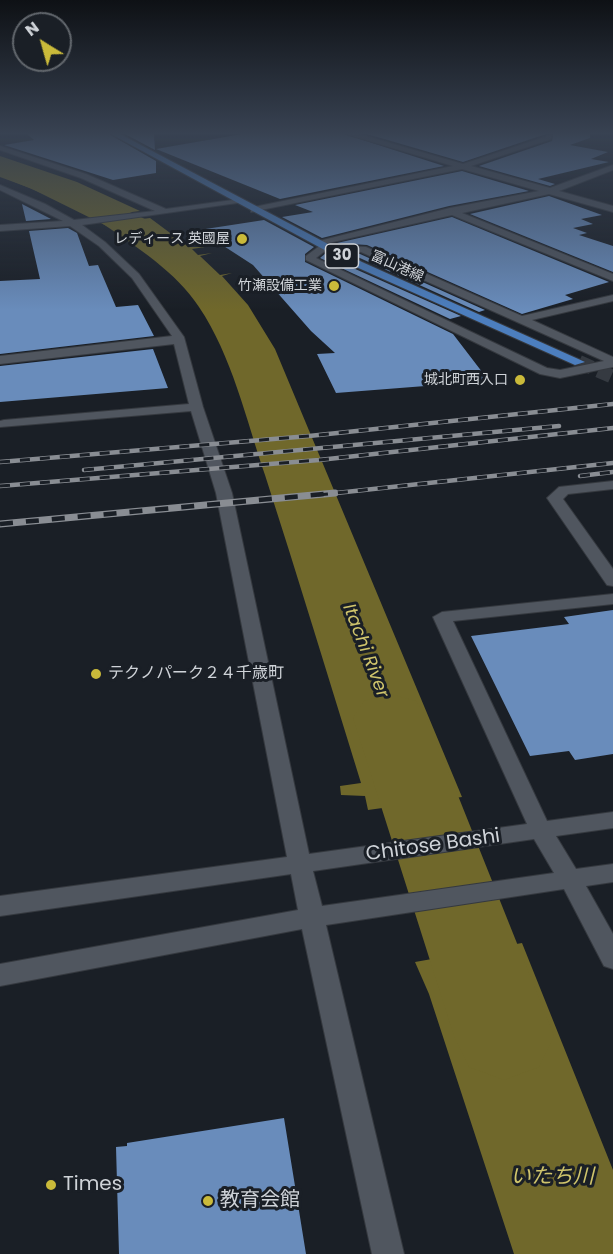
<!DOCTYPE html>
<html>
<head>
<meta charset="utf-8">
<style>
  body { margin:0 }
  #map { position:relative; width:613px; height:1254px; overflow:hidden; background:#1a1f26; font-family:Poppins,sans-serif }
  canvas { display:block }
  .north { position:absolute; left:12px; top:12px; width:60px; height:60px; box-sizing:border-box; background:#1a1f26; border:2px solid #62676d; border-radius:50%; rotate:323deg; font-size:16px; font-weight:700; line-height:24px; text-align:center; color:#cfd3d8 }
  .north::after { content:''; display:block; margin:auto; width:21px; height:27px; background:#caba3a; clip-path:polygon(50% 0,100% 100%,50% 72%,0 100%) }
</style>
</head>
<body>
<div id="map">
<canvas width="613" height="1254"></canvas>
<div class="north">N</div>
</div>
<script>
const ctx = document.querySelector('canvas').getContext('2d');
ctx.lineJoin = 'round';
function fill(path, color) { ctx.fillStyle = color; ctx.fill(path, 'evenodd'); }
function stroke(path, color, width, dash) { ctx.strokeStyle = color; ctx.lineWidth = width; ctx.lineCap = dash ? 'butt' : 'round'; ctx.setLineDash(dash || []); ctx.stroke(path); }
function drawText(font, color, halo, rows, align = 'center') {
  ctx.font = font + ' Poppins,"Noto Sans JP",sans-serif'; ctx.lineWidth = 6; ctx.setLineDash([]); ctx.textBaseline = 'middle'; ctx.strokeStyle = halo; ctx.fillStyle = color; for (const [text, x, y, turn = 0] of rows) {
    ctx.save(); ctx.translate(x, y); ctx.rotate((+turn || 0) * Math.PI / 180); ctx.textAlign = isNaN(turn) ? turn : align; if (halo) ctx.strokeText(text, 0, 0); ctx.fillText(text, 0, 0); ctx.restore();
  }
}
fill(new Path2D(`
  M0,156L77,182L140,211L92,217L61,201L0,176Z
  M150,218L189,247H205L192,249L198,255L212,253L200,256L220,275L232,273L222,276L248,305L275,349L462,797L368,810L365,796L341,795L340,786L361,783C329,680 298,577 265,475C246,419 232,356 199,307C176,272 137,247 103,224Z
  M522,943L613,1170V1254H514L429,994L415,962Z`), '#70682b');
fill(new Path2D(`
  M0,158L52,176L145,219L210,267L216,275L210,283L197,286L184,283L121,233L30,188L0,177Z
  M390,694L416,701L427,718L554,1036L539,1067L504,1080L469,1067L454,1036L353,718L364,701Z`), '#70682b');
fill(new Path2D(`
  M27,134H109L156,161V173L113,180L4,145L34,140Z
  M125,134H154L155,150Z
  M242,134H344L444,166L280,199L156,149Z
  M367,134H546L463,162Z
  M553,134H590V138L570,145L608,152L591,159L609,162L538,179L555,184L550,186L479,166L552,141Z
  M462,171L529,191L449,206L322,238L282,217L313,212L295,205Z
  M549,196L602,215L581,219L593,224L573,228L587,233L579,235L613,246V272L470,214Z
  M22,204L51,219L26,221Z
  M452,217L609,282L565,295L573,299L522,314L367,245L337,243Z
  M264,220L314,247L305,254V262L453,334L489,381L336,393L317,354L335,353L311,331L253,265L199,230Z
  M68,228L77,233L89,266L98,265L116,307L138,305L154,336L0,354V281L40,279L29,231Z
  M326,253L353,268L461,316L450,319L320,258Z
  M351,254H360L485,310L479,312Z
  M153,349L168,388L0,402V366Z
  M613,610V754L575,760L569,751L530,756L471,636L569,624L564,617Z
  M284,1118L306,1254H119L116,1147L127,1146V1143Z`), '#698cbb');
stroke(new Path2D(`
  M579,362L613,377`), '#353a41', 14, [14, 7]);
const minor = new Path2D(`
  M346,134H358L463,164L551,135V139L471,166L550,188L613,165V170L559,191L613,206V212L549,194L462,213L613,274V281L452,215L324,244L319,241L450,208L539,191L462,169L251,212V208L254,207L453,166Z
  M0,146L86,174L166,209L240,199L244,202L82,225L105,242L139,274L184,337L203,407L232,493L309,854L527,824L433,617L442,612L613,594V604L453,621L547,821L613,812V828L556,836L576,869L613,864V882L586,886L613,934V969L604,966L564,889L326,925L404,1254H372L302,929L0,986V964L298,910L291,874L0,916V896L287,857L216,493L191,411L0,427V421L4,420L189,404L174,344L0,364V356L172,336L132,278L99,246L70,226L0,231V225L63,221L0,190V185L45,204L74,220L155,211L81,178L0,150ZM534,839L554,873L322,906L313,871Z
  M321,245L366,247L522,316L613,295V301L532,320L613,357V367L560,378L540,374L306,260V256ZM326,250L361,252L604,361L560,370L547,368L316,258Z
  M613,481V489L568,494L563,499L613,569V586L607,585L547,498L559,487Z`);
const major = new Path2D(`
  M111,134H120L362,262L585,362L575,365L354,266Z`);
stroke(minor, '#35393f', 2);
stroke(major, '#35393f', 2);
fill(minor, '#50565f');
fill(major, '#4c7ebe');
const railFar1 = new Path2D(`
  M0,462L309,436L613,404
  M84,470L559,426
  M580,476L613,472
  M0,486L319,460L613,428
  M318,495L613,463`);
const rail = new Path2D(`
  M0,524L335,493`);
stroke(railFar1, '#898d93', 4.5);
stroke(rail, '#898d93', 7);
stroke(railFar1, '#1a1f26', 3, [10]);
stroke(rail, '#1a1f26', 4.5, [13]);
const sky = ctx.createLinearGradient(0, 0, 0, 310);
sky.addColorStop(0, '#0e1115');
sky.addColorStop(0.43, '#384252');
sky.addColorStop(1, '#38425200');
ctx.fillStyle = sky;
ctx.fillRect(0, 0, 613, 310);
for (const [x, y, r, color] of [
  [242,239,6,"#caba3a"],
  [334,286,6,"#caba3a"],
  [520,380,6,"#caba3a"],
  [96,674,6,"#caba3a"],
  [51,1185,6,"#caba3a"],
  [208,1201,6,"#caba3a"]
]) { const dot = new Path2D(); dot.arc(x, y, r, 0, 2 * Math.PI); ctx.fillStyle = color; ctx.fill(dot); stroke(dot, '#1a1f26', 2); }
drawText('14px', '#cfd3d8', '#1a1f26', [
  ["レディース 英國屋",230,239],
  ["竹瀬設備工業",322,286],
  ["城北町西入口",508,380]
], 'right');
drawText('14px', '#cfd3d8', '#1a1f26', [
  ["富山港線",397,267,24]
]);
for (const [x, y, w] of [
  [342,256,33]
]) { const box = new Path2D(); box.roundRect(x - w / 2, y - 12, w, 24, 4.5); ctx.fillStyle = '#1a1f26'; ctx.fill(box); stroke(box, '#cfd3d8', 1.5); }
drawText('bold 15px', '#cfd3d8', null, [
  ["30",342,256]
]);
drawText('16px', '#cfd3d8', '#1a1f26', [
  ["テクノパーク２４千歳町",108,674]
], 'left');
drawText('italic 18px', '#d0c56c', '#1a1f26', [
  ["Itachi River",365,651,69]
]);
drawText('20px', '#cfd3d8', '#1a1f26', [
  ["Chitose Bashi",433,846,-8]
]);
drawText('20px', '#cfd3d8', '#1a1f26', [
  ["Times",63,1185],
  ["教育会館",220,1201]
], 'left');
drawText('italic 21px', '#d0c56c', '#1a1f26', [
  ["いたち川",552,1178]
]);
</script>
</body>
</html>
